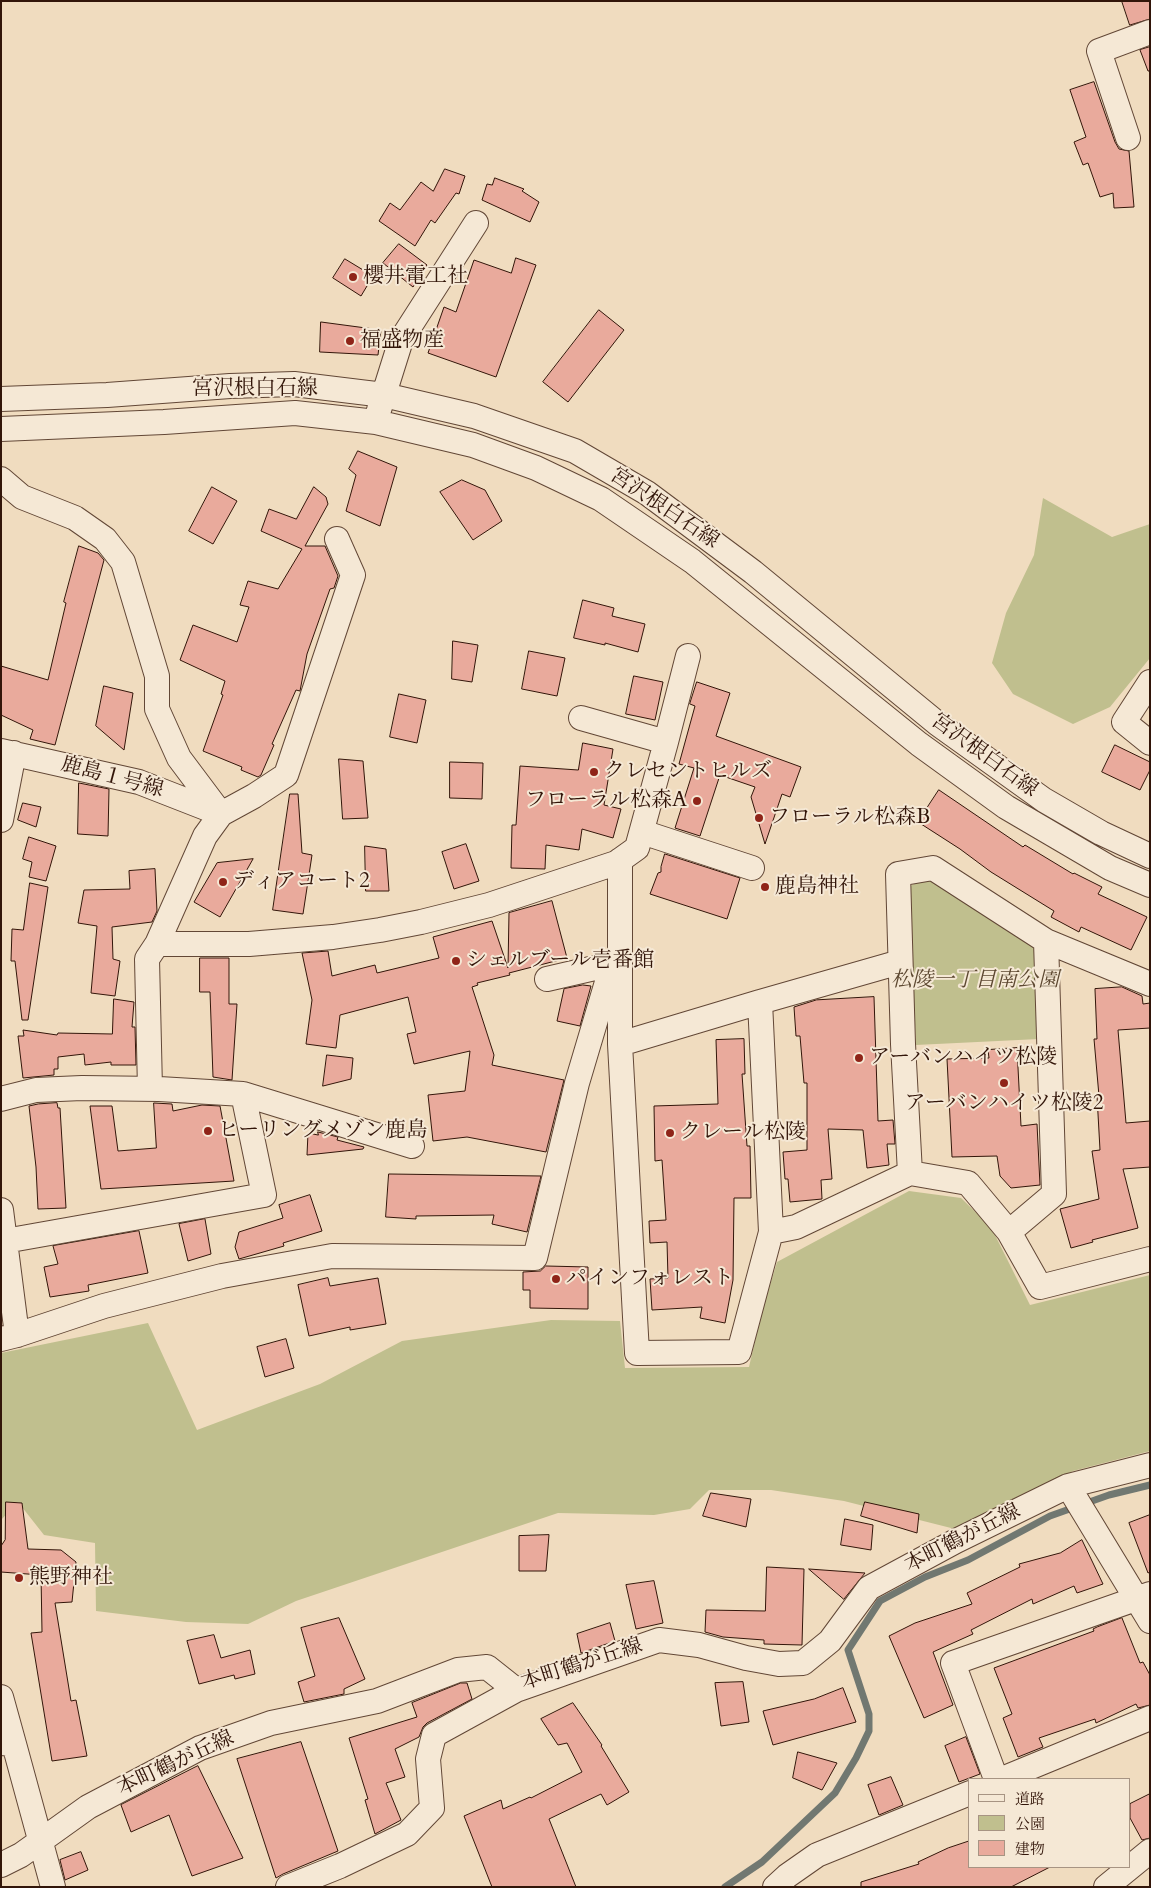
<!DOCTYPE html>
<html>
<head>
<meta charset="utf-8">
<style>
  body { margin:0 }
  #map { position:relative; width:1151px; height:1888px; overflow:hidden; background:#f0dcbf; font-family:Cardo,"Noto Serif JP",serif }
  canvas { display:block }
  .frame { position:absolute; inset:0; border:2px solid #321509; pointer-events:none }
  .legend { position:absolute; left:968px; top:1778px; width:162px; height:90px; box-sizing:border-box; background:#f5e8d5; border:1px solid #a79483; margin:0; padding:6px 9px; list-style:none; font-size:15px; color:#321509 }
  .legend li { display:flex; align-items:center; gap:10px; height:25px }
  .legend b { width:25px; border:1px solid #a79483 }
</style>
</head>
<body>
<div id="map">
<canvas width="1151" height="1888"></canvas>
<div class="frame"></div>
<ul class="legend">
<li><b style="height:6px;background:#f5e8d5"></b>道路</li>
<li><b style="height:14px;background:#c0bf8e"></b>公園</li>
<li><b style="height:14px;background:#e9aa9c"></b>建物</li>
</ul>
</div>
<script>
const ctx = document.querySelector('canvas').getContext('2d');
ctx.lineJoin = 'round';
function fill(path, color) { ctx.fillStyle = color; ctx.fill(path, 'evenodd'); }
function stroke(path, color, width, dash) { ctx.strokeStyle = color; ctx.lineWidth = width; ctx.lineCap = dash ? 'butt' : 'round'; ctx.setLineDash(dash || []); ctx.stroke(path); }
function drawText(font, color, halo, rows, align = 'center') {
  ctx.font = font + ' Cardo,"Noto Serif JP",serif'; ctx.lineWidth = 4; ctx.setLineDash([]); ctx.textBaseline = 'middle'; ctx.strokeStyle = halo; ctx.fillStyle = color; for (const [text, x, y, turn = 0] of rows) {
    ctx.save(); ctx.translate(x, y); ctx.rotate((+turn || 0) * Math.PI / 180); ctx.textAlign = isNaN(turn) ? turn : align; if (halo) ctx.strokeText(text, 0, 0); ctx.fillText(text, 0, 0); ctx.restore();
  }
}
fill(new Path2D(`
  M1043,498L1112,537L1150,524V658L1110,707L1073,724L1013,694L992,663L1006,613L1034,555Z
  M927,878L1034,946L1039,1039L916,1045L908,887Z
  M909,1191L961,1198L991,1227L1030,1305L1150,1275V1451L1073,1471L955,1529L844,1501L771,1490H709L690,1509L654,1515L558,1513L296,1601L248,1624L186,1622L96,1611L95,1543L44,1535L18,1502L1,1520V1353L148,1323L197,1430L320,1384L402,1341L551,1320L620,1321L625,1368L749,1367L761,1315L777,1262Z`), '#c0bf8e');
stroke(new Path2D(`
  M725,1887L762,1862L835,1793L856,1758L869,1731V1714L848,1650L880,1601L925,1577L968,1560L1050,1516L1109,1495L1150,1485`), '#717871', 7);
const building = new Path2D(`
  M1122,1H1150V19L1130,25Z
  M1150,47V71H1148L1140,50Z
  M1094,82L1115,142L1119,149L1129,151L1134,207L1114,208L1113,193L1100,197L1088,163L1083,165L1074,142L1086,137L1070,90Z
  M445,169L465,176L459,194L456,193L435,223L431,220L415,246L379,221L390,203L400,210L421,182L433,191Z
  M495,178L524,189L522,191L539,202L530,222L482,200L487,184L492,185Z
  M399,244L427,265L413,287L383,263Z
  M516,258L536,265L496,377L428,353L444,307L456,312L474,260L511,273Z
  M345,259L373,276L361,296L333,278Z
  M599,310L624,330L568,402L543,382Z
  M321,322L381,330L378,355L320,352Z
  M358,451L397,467L380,526L346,511L356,475L349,469Z
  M462,480L485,490L502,521L473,540L440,492Z
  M212,487L237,501L213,544L189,531Z
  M314,487L326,497L328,504L305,546H325L338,576L334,588L330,589L307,654L300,691L296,690L272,744L274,745L261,775L258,777L241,770L242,767L203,751L223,695L221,694L225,681L180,660L193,625L237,642L249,607L240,605L248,581L278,589L302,549L261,531L269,509L296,519Z
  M79,546L98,553L104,560L55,745L30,739L33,730L1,715V666L48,680L66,603L64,602Z
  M583,600L614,608L612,616L645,624L638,652L605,643V645L574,638Z
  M453,641L478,645L472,682L452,679Z
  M529,651L565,658L557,696L522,689Z
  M634,676L663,682L655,720L626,714Z
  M697,682L730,693L716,736L801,767L790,797L782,794L765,844L751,797L755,787L720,775L700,836L675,828L694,768L679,764L695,706L690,704Z
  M104,686L133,693L124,750L96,726Z
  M399,694L426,700L417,743L390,737Z
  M583,743L613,749L604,805L621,809L613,838L582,829L579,850L546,845L545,869L511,868L512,825H516L520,766L578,770Z
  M1115,745L1150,762V770L1140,790L1102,772Z
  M339,759L363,761L368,818L343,819Z
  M450,762L483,763L482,799L450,798Z
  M79,783L109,789L108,836L78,834Z
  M939,790L1023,847L1025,845L1073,874L1074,873L1102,887L1098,894L1147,917L1131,950L1081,927L1079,932L1051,917L1054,911L991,872L960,849L918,822Z
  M290,794H298L302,853L312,855L303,914L273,910Z
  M23,803L41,807L36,827L18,820Z
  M29,837L56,846L46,881L29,877L32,862L23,859Z
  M466,844L479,881L454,889L442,852Z
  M365,846L386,849L389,891H366Z
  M665,854L740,878L727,919L650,894L658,873L661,872V867Z
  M253,859L220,917L194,902L217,863Z
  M155,869L157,911L152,922L112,927L113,959L120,961L115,996L91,993L97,926L78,923L84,890L130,889L129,871Z
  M30,883L48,887L28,1020H22L15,961H11L12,929L23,930Z
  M552,901L567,958L509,973L510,975L477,983L478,985L472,987L494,1055L492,1065L564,1080L546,1152L467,1137L433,1141L428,1095L465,1091L470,1051L414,1064L407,1034L416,1032L408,997L340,1015L336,1048L306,1044L312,1000L302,953L328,951L332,976L375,965L377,973L439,958L433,937L492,921L508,968L509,913Z
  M200,958H229V1004H237L232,1080L213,1077L210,992H200Z
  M583,985L591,986L580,1026L557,1021L564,989Z
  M1122,987L1142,996L1143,1004L1150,1003V1028L1118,1030L1126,1123L1150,1121V1167L1123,1169L1138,1228L1092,1240L1093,1242L1071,1248L1060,1209L1099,1199L1092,1151L1100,1150L1097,1096H1099L1094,1039H1097L1095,989Z
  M874,997L878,1121L893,1120L895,1144H887L889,1165L867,1168L863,1130L828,1129L832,1179L821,1180L822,1199L790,1202L788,1179H785L783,1152L807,1150V1083H804L800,1036H796L794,1007L816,1000Z
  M114,999L134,1002L132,1027H135L136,1065H111V1062L85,1065L84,1054L58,1057V1069H54V1075L23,1078L18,1036H24L23,1030L57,1035L58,1033L112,1034Z
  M744,1039L745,1074H742L747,1146H750L751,1198H734L733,1280L725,1323L700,1318L702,1307L652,1310L650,1279L668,1278L667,1242L650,1243L649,1221L666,1220L662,1160L655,1161L654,1106L718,1104L716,1040Z
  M1017,1048L1021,1126L1037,1124L1040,1185L1011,1188L1000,1176L997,1156L952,1157L947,1059L989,1058L988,1050Z
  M327,1055L353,1058L351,1079L323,1086Z
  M57,1103L58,1108H60L66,1208L38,1209L36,1167L29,1106L38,1104Z
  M154,1103L172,1104L173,1111L202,1105L220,1106L234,1181L101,1189L90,1106H112L118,1151L156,1148Z
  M318,1132L338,1137L337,1140L364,1147L363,1149L307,1155L308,1133L318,1135Z
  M389,1174L541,1176L527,1232L492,1224L494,1215L416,1216V1219L386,1217Z
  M310,1195L322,1231L283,1243L284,1246L239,1259L235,1247L239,1232L283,1218L279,1205Z
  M205,1219L211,1254L188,1261L179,1224Z
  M139,1231L148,1273L88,1285L89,1291L50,1297L44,1267L58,1264L53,1246Z
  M546,1266L588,1267V1309L530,1308V1290H523V1272L540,1271Z
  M328,1278L330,1286L378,1278L386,1324L350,1330V1327L309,1336L298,1285Z
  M286,1339L294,1368L265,1377L257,1347Z
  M711,1493L751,1499L746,1527L703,1516Z
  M6,1502L22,1503L28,1549L61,1550L76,1562L72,1602L55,1603L71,1701L76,1700L87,1756L52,1761L31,1633L42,1632L41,1575L1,1572V1546L5,1540Z
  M865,1502L919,1514L917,1533L861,1516Z
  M1150,1515V1572L1148,1573L1129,1523Z
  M845,1519L873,1525L871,1550L841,1545Z
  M549,1535L546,1571H519V1536Z
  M1082,1540L1103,1584L1077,1593L1074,1586L1033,1604L1032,1599L971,1630L973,1634L933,1652L953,1705L924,1718L889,1636L915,1623L972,1604L967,1593L1020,1567L1019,1564L1060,1553Z
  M767,1567L804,1569L802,1645L764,1644V1640L723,1637L705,1632L706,1610L765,1611Z
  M809,1569L865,1573L844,1599Z
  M654,1581L663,1623L636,1629L626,1585Z
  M339,1618L365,1679L344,1689V1694L304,1702L298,1682L315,1676L301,1628Z
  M1122,1618L1140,1663L1143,1662L1150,1675V1705L1138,1708L1136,1704L1096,1723L1095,1719L1039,1738L1043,1747L1018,1757L1003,1718L1012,1714L994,1668L1094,1631L1093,1629L1097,1627Z
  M610,1623L615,1641L581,1653L577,1634Z
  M214,1635L221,1658L250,1650L255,1674L235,1679L234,1675L199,1684L187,1641Z
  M743,1682L749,1722L721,1726L715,1683Z
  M461,1683H467L472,1699L427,1723L423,1727L419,1737L395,1749L405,1777L386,1783L401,1820L375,1834L365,1800L368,1799L349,1738L417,1717L412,1703Z
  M843,1688L856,1722L773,1745L763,1711L814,1699Z
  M573,1703L602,1745L601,1746L629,1792L607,1805L601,1794L549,1819L576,1887H492L464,1816L501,1800L503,1809L530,1797L531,1798L582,1772L567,1743L558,1745L541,1719Z
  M966,1737L980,1774L959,1782L945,1746Z
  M301,1742L338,1851L283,1874L276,1878L237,1759Z
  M798,1752L837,1763L822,1790L793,1778Z
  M198,1766L243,1858L192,1876L169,1815L131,1832L121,1805Z
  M891,1777L903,1805L879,1815L868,1785Z
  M1150,1794V1838L1142,1840L1130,1818V1804Z
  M970,1841V1867H1050L1011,1887H861V1882L919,1864L918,1862L948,1848Z
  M81,1852L88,1870L65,1880L60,1860Z`);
fill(building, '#e9aa9c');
stroke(building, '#321509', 1);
const minor = new Path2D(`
  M1128,138L1099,51L1150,32
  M1,399L107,395L230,386L294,384L384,395L474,416L575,451L647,493L753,572L938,724L1044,800L1101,833L1150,856
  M379,410L401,340L476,223
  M1,429L164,422L295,413L376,422L473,445L536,468L601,499L692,561L919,744L1006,807L1110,868L1150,885
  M1,479L22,497L75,518L105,539L123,562L157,676V709L179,758L221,814
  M337,539L353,575L286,775L254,796L221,814L205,836L157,944H249L333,937L380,930L421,922L489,905L616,863L637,848L666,742L688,656
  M1150,682L1124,722L1150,743
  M581,718L666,742
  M1,751L139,782L221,814
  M1,820L14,753
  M642,832L752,868
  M620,860V1044L637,1353L739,1352L771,1232L760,1002L900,962
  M547,979L612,964
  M620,1044L760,1002
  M150,1089L147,959L157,944
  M243,1094L412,1146
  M1,1099L36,1090L82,1088L159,1089L243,1094L264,1195L5,1241
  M910,1173L903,1044L898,874L933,868L1046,941L1150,984
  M1,1210L17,1335
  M771,1232L796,1227L910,1173L968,1183L1009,1232L1040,1287L1150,1259
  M1009,1232L1054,1194L1046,941
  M1,1339L17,1335L104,1306L222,1276L332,1256L535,1258L577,1083L613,962
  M1068,1486L1150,1621
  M1,1697L14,1744
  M1,1743L14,1744L53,1887
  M996,1779L953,1663L1150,1594
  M1002,1779L1150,1718
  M1,1865L21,1855L88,1807L200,1748L271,1723L377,1701L458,1670L487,1667L516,1690L659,1640L699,1645L746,1658L779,1664L803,1663L830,1641L869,1588L956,1541L1068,1486L1150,1465
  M288,1887L340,1866L407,1834L432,1808L428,1759L434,1735L516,1690
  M775,1887L787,1876L817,1855L970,1793
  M1106,1887L1150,1851`);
stroke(minor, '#624736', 26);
stroke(minor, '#f5e8d5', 24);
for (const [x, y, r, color] of [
  [353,277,5,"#8f2418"],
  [350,341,5,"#8f2418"],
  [594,772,5,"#8f2418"],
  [697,801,5,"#8f2418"],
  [759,818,5,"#8f2418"],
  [223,882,5,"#8f2418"],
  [765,887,5,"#8f2418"],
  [456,961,5,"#8f2418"],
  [859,1058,5,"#8f2418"],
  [1004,1083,5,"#8f2418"],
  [208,1131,5,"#8f2418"],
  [670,1133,5,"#8f2418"],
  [556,1279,5,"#8f2418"],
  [19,1578,5,"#8f2418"]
]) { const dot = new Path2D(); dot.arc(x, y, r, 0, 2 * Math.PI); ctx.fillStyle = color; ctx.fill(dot); stroke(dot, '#f5e8d5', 2); }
drawText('21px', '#321509', '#f5e8d5', [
  ["櫻井電工社",363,277],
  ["福盛物産",360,341],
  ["クレセントヒルズ",604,772],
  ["フローラル松森A",687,801,"right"],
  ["フローラル松森B",769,818],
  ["ディアコート2",233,882],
  ["鹿島神社",775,887],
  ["シェルブール壱番館",466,961],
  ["アーバンハイツ松陵",869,1058],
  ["アーバンハイツ松陵2",1004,1104,"center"],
  ["ヒーリングメゾン鹿島",218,1131],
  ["クレール松陵",680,1133],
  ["パインフォレスト",566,1279],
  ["熊野神社",29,1578]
], 'left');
drawText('21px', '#321509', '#f5e8d5', [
  ["宮沢根白石線",255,389],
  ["宮沢根白石線",664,509,34],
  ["宮沢根白石線",984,756,36],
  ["鹿島１号線",112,778,15],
  ["本町鶴が丘線",963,1539,-27],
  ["本町鶴が丘線",582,1665,-18],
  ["本町鶴が丘線",176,1764,-25]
]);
drawText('italic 21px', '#5d4831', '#f5e8d5', [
  ["松陵一丁目南公園",975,981]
]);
</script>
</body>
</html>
